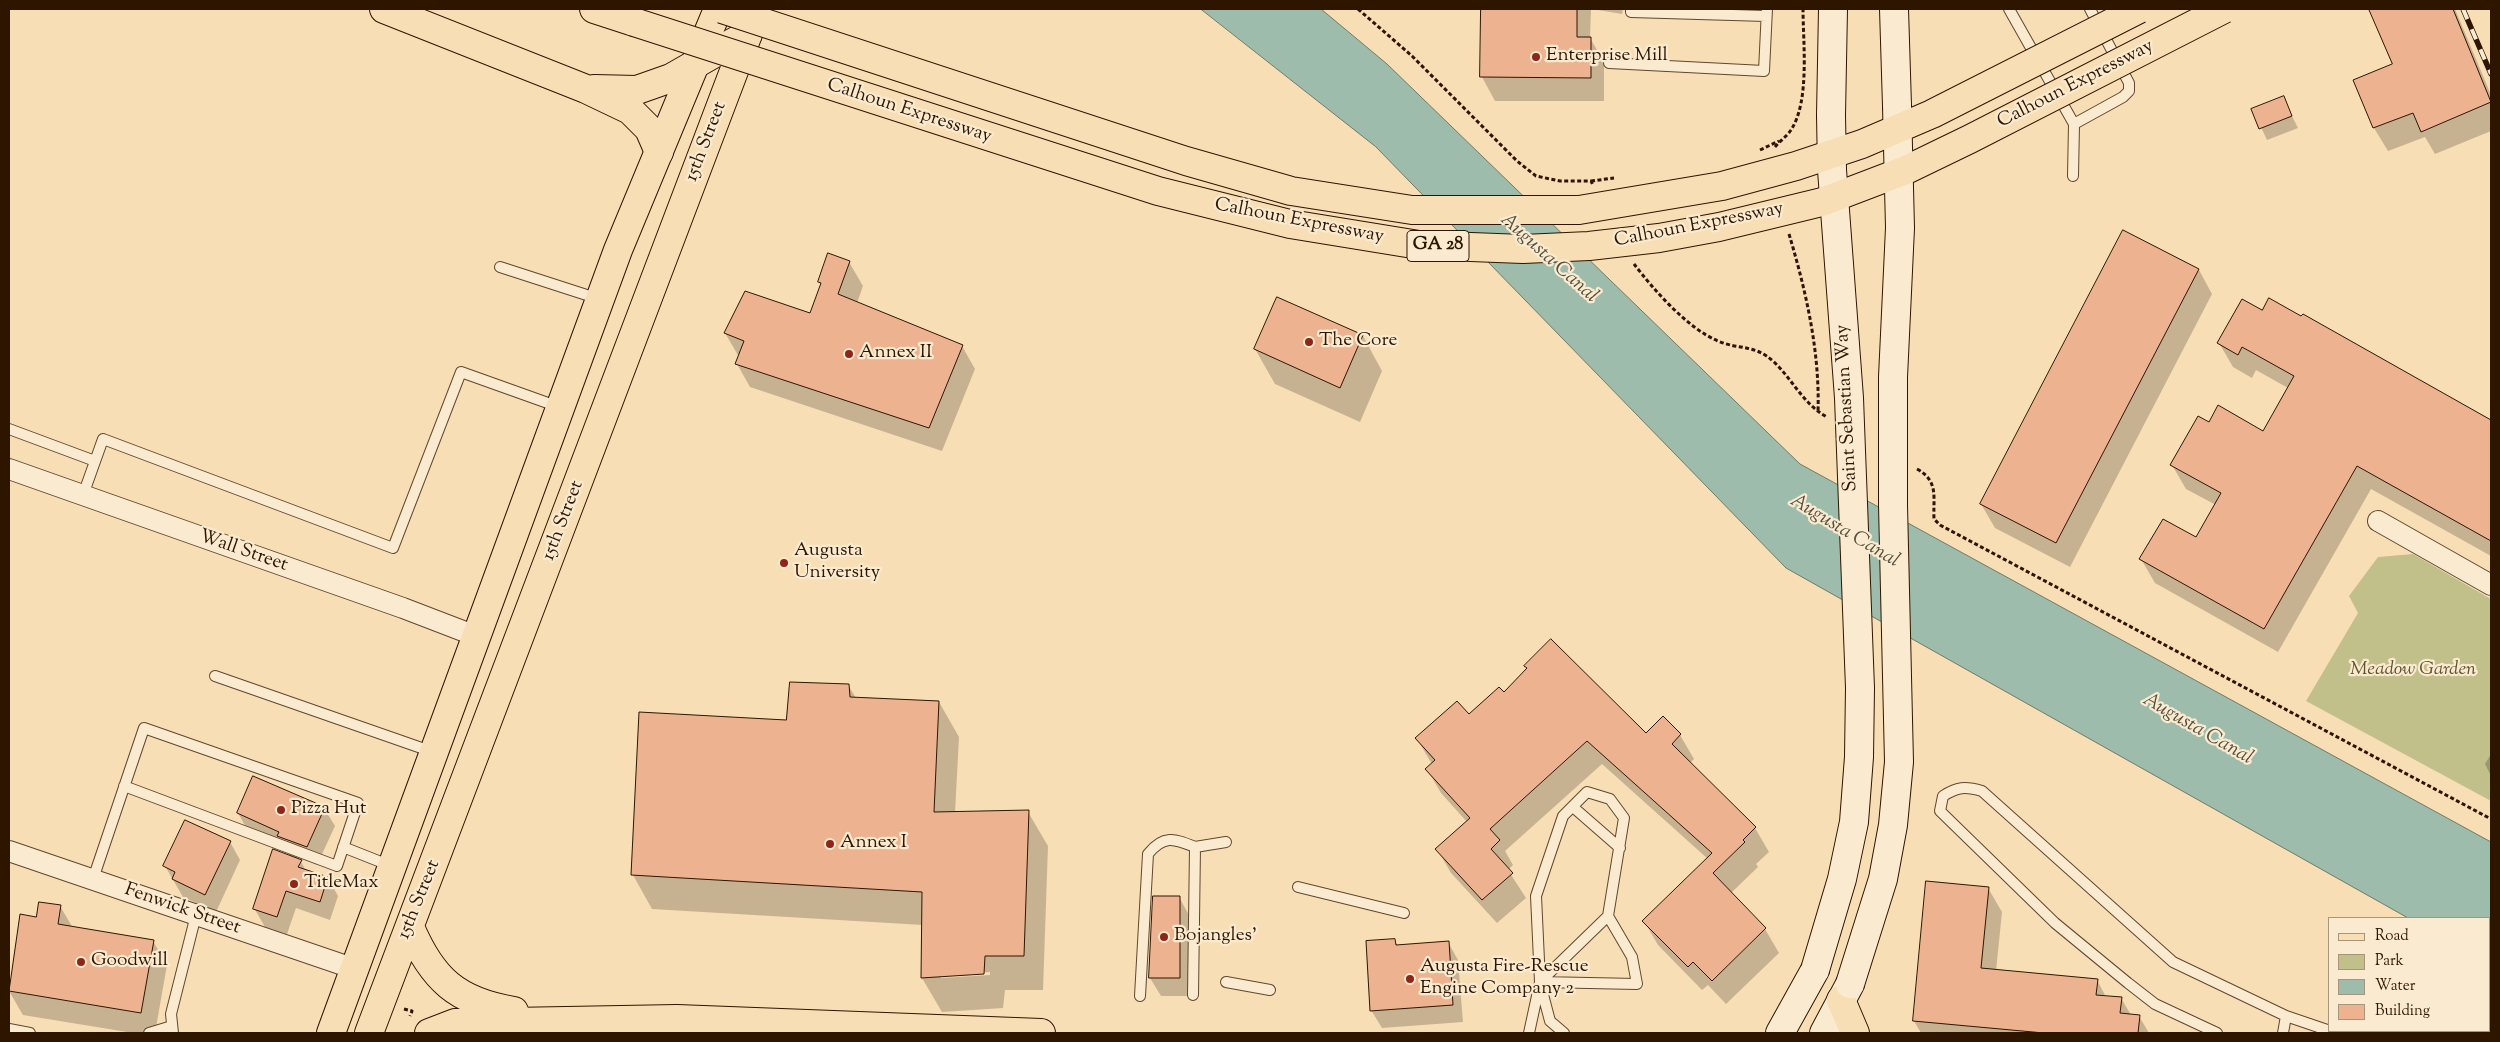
<!DOCTYPE html>
<html>
<head>
<meta charset="utf-8">
<style>
  body { margin:0 }
  #map { position:relative; width:2500px; height:1042px; overflow:hidden; background:#f8deb5; font-family:"Sorts Mill Goudy",serif }
  canvas { display:block }
  .frame { position:absolute; inset:0; border:10px solid #2d1500; pointer-events:none }
  .legend { position:absolute; left:2328px; top:917px; width:162px; height:115px; box-sizing:border-box; background:#faeacf; border:1px solid #a8957c; margin:0; padding:6px 9px; list-style:none; font-size:15px; color:#2d1500 }
  .legend li { display:flex; align-items:center; gap:10px; height:25px }
  .legend b { width:25px; border:1px solid #a8957c }
</style>
</head>
<body>
<div id="map">
<canvas width="2500" height="1042"></canvas>
<div class="frame"></div>
<ul class="legend">
<li><b style="height:6px;background:#f8deb5"></b>Road</li>
<li><b style="height:14px;background:#c2c08a"></b>Park</li>
<li><b style="height:14px;background:#9dbcab"></b>Water</li>
<li><b style="height:14px;background:#edb390"></b>Building</li>
</ul>
</div>
<script>
const ctx = document.querySelector('canvas').getContext('2d');
ctx.lineJoin = 'round';
function fill(path, color) { ctx.fillStyle = color; ctx.fill(path, 'evenodd'); }
function stroke(path, color, width, dash) { ctx.strokeStyle = color; ctx.lineWidth = width; ctx.lineCap = dash ? 'butt' : 'round'; ctx.setLineDash(dash || []); ctx.stroke(path); }
function drawText(font, color, halo, rows, align = 'center') {
  ctx.font = font + ' "Sorts Mill Goudy",serif'; ctx.lineWidth = 4.5; ctx.setLineDash([]); ctx.textBaseline = 'middle'; ctx.strokeStyle = halo; ctx.fillStyle = color; for (const [text, x, y, turn = 0] of rows) {
    ctx.save(); ctx.translate(x, y); ctx.rotate((+turn || 0) * Math.PI / 180); ctx.textAlign = isNaN(turn) ? turn : align; if (halo) ctx.strokeText(text, 0, 0); ctx.fillText(text, 0, 0); ctx.restore();
  }
}
fill(new Path2D(`
  M2413,554L2491,599V801L2306,701L2358,613L2349,596L2378,557Z`), '#c2c08a');
const water = new Path2D(`
  M1201,9H1321L1387,64L1800,464L2491,842V965L2489,964V918H2408L1786,568L1376,147Z`);
fill(water, '#9dbcab');
stroke(water, '#707967', 1);
fill(new Path2D(`
  M1482,9H1591L1590,38L1604,62V101H1495L1482,77Z
  M1592,9H1623L1622,14Z
  M2370,9H2455L2491,95V131L2435,154L2425,137L2388,151L2374,128L2355,80L2394,65Z
  M2283,98L2298,128L2267,140L2253,110Z
  M849,262L863,286L857,303L962,346L975,369L942,451L750,387L737,364L739,357L725,333L811,315L822,286L819,282Z
  M2199,270L2212,294L2070,567L1995,528L1981,504Z
  M2263,312L2302,318L2303,316L2491,421V556L2371,489L2278,652L2155,583L2141,559L2197,539L2216,505L2186,489L2172,465L2209,424L2264,432L2288,388L2256,370L2252,378L2233,367L2219,343Z
  M1363,336L1382,371L1360,422L1275,384L1255,349Z
  M848,685L856,698L939,702L959,737L955,813L1028,812L1048,846L1043,990H1005L1003,1008L942,1012L922,978L923,925L652,909L633,875L787,721ZM990,972V975L941,978V976Z
  M1504,694L1646,735L1663,718L1680,735L1694,759L1690,763L1755,828L1769,852L1756,864L1758,867L1731,893L1765,929L1779,953L1726,1004L1708,985L1702,990L1658,945L1644,921L1708,859L1602,764L1505,851L1513,865L1508,870L1526,898L1497,923L1451,873L1437,849L1467,822L1441,793L1427,769L1432,764L1417,739L1469,716Z
  M2491,754V776L2485,764Z
  M324,808L335,826L317,865L299,858L306,871L328,878L338,896L330,920L296,908L287,934L265,927L254,908L291,857L285,847L248,831L238,813Z
  M230,842L240,860L216,912L183,897L165,866Z
  M1988,888L2002,912L1996,971L2097,980L2106,997L2121,998L2131,1015L2139,1016L2149,1033H1921L1914,1021Z
  M1179,897L1189,915L1190,996H1161L1150,978Z
  M60,906L73,928L153,941L167,965L155,1033H133L23,1015L9,991L21,915L37,918Z
  M1395,941L1398,946L1448,942L1458,960L1463,1022L1382,1028L1371,1010Z`), '#0003');
const building = new Path2D(`
  M1481,9H1577V37H1591V78L1480,77Z
  M2369,9H2453L2491,102L2421,132L2413,113L2373,128L2353,80L2392,64Z
  M2284,96L2292,116L2259,129L2251,109Z
  M2123,230L2199,269L2056,543L1980,504Z
  M828,253L850,261L838,294L963,345L929,428L735,364L744,341L724,333L745,291L810,313L821,283L818,282Z
  M1277,297L1363,335L1340,388L1254,349Z
  M2269,298L2301,316L2303,314L2491,420V541L2357,466L2264,629L2139,559L2163,519L2196,537L2221,493L2170,465L2198,416L2209,422L2218,405L2263,431L2294,376L2242,347L2238,355L2217,343L2242,299L2262,310Z
  M1551,639L1646,733L1663,716L1681,734L1672,744L1756,827L1743,840L1745,842L1713,873L1766,928L1712,981L1693,962L1688,967L1642,921L1712,853L1587,741L1490,829L1500,840L1491,849L1513,873L1482,900L1435,849L1470,818L1425,769L1435,760L1415,738L1457,701L1469,714L1499,687L1504,692L1527,668L1524,666Z
  M790,682L849,684L850,697L939,701L934,812L1029,810L1024,956H985L984,974L921,978L922,892L631,875L639,712L786,720Z
  M253,776L325,807L307,847L277,836L279,832L237,813Z
  M185,820L231,841L205,895L172,879L175,872L163,866Z
  M273,849L302,860L298,867L328,877L320,902L286,891L277,917L253,909Z
  M1926,881L1989,887L1981,968L2098,979L2096,995L2122,997L2120,1013L2140,1015L2138,1033H2044L1913,1021Z
  M1153,896H1180V978H1149Z
  M39,902L61,905L58,924L154,940L141,1013L9,991L20,914L36,917Z
  M1395,939L1396,945L1449,941L1453,1005L1370,1011L1366,941Z`);
fill(building, '#edb390');
stroke(building, '#2d1500', 1);
const service = new Path2D(`
  M1631,9V12L1766,16
  M2009,9L2074,124L2073,176
  M1609,63L1764,71L1767,9
  M2074,124L2123,97L2129,91V83L2090,9
  M500,267L599,299
  M9,429L95,461
  M83,495L103,439L393,548L461,372L559,407
  M215,676L433,752
  M1573,807L1620,848
  M343,847L391,866
  M1195,847L1226,842
  M93,879L144,728L358,803L337,866L124,786
  M1298,887L1404,913
  M1226,982L1270,990
  M1540,982L1637,984L1632,957L1608,916
  M1541,987L1550,1021L1564,1033
  M1140,996L1148,854C1164,834 1175,839 1195,847L1193,995
  M9,1029L30,1033
  M149,1033L172,1026
  M173,1033L171,1014L196,915
  M1529,1033L1540,982L1536,896L1563,816L1587,792L1610,799L1624,818L1608,916L1540,982
  M2217,1033L2155,1004L2128,983L2055,923L1940,811L1943,796C1957,787 1965,786 1982,791L2173,962L2286,1016
  M2283,1033L2286,1016L2336,1033`);
const minor = new Path2D(`
  M9,469L403,608L476,636
  M2378,521L2491,585
  M9,851L355,969`);
const secondary = new Path2D(`
  M1894,9L1897,106
  M1831,115L1833,9
  M1780,1033L1815,970
  M1824,1033L1850,984`);
const primary = new Path2D(`
  M410,927C432,979 457,1002 514,1011
  M1841,1000L1855,1033
  M331,1033L618,250L718,9
  M369,1033L748,34
  M429,1033L455,1023L677,1019L1041,1033`);
const motorway = new Path2D(`
  M384,9L586,89L630,110L649,129L659,152
  M594,9L634,22
  M594,89L637,90L671,78L748,34L741,9`);
stroke(service, '#60472d', 12);
stroke(minor, '#60472d', 22);
stroke(secondary, '#2d1500', 30);
stroke(primary, '#2d1500', 30);
stroke(motorway, '#2d1500', 30);
stroke(new Path2D(`
  M1358,9L1412,56L1517,161L1536,176L1560,181H1591L1593,185
  M1775,147C1780,141 1787,136 1791,130C1810,101 1803,43 1803,9
  M1760,150L1779,141
  M1591,181L1614,178
  M1789,234C1806,291 1820,352 1818,412
  M1634,264C1654,290 1687,328 1718,341C1739,350 1755,344 1774,362C1793,380 1803,404 1827,417
  M1917,469C1939,481 1933,497 1934,519L1940,525L2491,819
  M404,1009L412,1011L410,1016`), '#2d1500', 3, [4, 2.5]);
stroke(service, '#faeacf', 10);
stroke(minor, '#faeacf', 20);
stroke(secondary, '#faeacf', 28);
stroke(primary, '#f8deb5', 28);
stroke(motorway, '#f8deb5', 28);
const rail = new Path2D(`
  M2463,9L2491,74`);
stroke(rail, '#2d1500', 5.5);
stroke(rail, '#faeacf', 4, [11]);
const secondaryBridge = new Path2D(`
  M1815,970L1842,879L1854,822L1859,757L1860,688L1849,398L1832,170L1831,115
  M1850,984L1883,879L1893,825L1899,762L1893,505V377L1900,228L1897,106`);
const motorwayBridge = new Path2D(`
  M722,9L1186,161L1291,191L1412,210H1579L1722,186L1796,166L1862,144L1932,114L2139,9
  M634,22L1158,191L1290,224L1419,245L1523,249L1589,246L1659,238L1719,227L1822,202L1906,170L1970,139L2224,9`);
stroke(secondaryBridge, '#2d1500', 30, []);
stroke(motorwayBridge, '#2d1500', 30, []);
stroke(secondaryBridge, '#faeacf', 28);
stroke(motorwayBridge, '#f8deb5', 28);
for (const [x, y, r, color] of [
  [1536,57,5,"#8f2418"],
  [1309,342,5,"#8f2418"],
  [849,354,5,"#8f2418"],
  [784,563,5,"#8f2418"],
  [281,810,5,"#8f2418"],
  [830,844,5,"#8f2418"],
  [294,884,5,"#8f2418"],
  [1164,937,5,"#8f2418"],
  [81,962,5,"#8f2418"],
  [1410,979,5,"#8f2418"]
]) { const dot = new Path2D(); dot.arc(x, y, r, 0, 2 * Math.PI); ctx.fillStyle = color; ctx.fill(dot); stroke(dot, '#faeacf', 2); }
for (const [x, y, w] of [
  [1438,246,62]
]) { const box = new Path2D(); box.roundRect(x - w / 2, y - 15.5, w, 31, 4); ctx.fillStyle = '#faeacf'; ctx.fill(box); stroke(box, '#2d1500', 1); }
drawText('bold 18px', '#2d1500', null, [
  ["GA 28",1438,246]
]);
drawText('19px', '#2d1500', '#faeacf', [
  ["Enterprise Mill",1546,57],
  ["The Core",1319,342],
  ["Annex II",859,354],
  ["Augusta",794,552],
  ["University",794,574],
  ["Pizza Hut",291,810],
  ["Annex I",840,844],
  ["TitleMax",304,884],
  ["Bojangles'",1174,937],
  ["Goodwill",91,962],
  ["Augusta Fire-Rescue",1420,968],
  ["Engine Company 2",1420,990]
], 'left');
drawText('19px', '#2d1500', '#faeacf', [
  ["Calhoun Expressway",2076,85,-27],
  ["Calhoun Expressway",909,112,18],
  ["15th Street",707,142,-69],
  ["Calhoun Expressway",1299,222,11],
  ["Calhoun Expressway",1699,226,-11],
  ["Saint Sebastian Way",1848,408,-93],
  ["15th Street",564,521,-69],
  ["Wall Street",243,552,19],
  ["15th Street",420,900,-68],
  ["Fenwick Street",182,910,19]
]);
drawText('italic 19px', '#615130', '#faeacf', [
  ["Meadow Garden",2413,671]
]);
drawText('italic 20px', '#544f3c', '#faeacf', [
  ["Augusta Canal",1548,259,42],
  ["Augusta Canal",1844,532,31],
  ["Augusta Canal",2197,730,30]
]);
</script>
</body>
</html>
